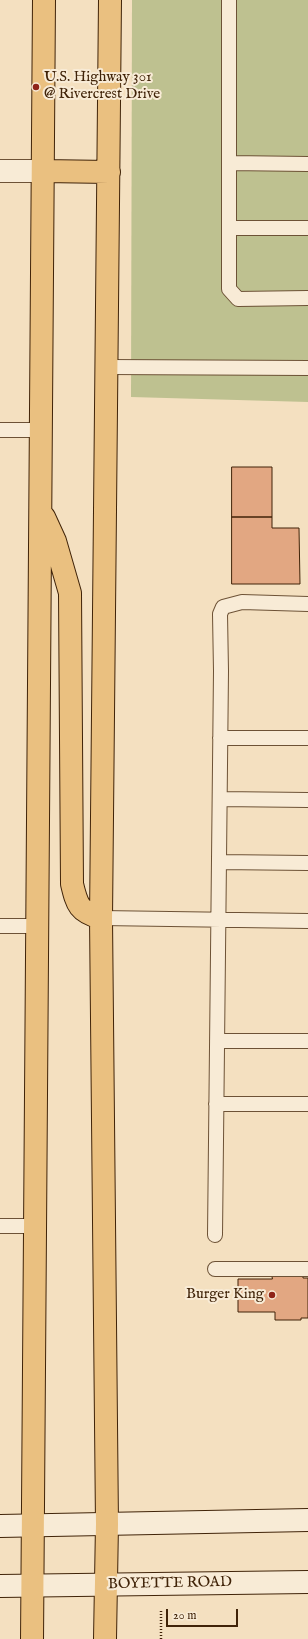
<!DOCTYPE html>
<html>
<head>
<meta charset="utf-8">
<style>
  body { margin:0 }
  #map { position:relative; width:308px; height:1639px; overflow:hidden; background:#f4e0c0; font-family:"IM FELL English",serif }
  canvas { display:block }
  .scale { position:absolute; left:166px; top:1609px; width:72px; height:18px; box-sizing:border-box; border:2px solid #402308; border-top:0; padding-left:5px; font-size:12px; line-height:14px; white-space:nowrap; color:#402308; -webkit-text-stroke:3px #f8ebd6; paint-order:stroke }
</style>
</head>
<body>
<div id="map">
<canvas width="308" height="1639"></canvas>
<div class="scale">20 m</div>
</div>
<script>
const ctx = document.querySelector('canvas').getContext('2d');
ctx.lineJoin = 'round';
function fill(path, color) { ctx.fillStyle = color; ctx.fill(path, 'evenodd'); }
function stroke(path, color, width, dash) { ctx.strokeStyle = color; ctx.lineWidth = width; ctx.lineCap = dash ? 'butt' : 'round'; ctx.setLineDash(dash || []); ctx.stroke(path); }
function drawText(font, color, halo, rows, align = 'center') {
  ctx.font = font + ' "IM FELL English",serif'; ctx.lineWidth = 4; ctx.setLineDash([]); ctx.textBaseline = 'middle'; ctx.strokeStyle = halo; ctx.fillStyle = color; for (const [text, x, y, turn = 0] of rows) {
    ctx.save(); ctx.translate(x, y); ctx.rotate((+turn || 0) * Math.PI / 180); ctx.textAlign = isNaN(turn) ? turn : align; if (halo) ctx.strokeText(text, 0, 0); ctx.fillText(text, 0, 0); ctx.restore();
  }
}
fill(new Path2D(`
  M132,0H308V402L131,397Z`), '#bec190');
const building = new Path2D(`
  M232,467H272V517H232Z
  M232,517H272V528H299L300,584H232Z
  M272,1274H303V1278H308V1318H301V1320H275V1312H238V1279H272Z`);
fill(building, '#e2a782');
stroke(building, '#402308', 1);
const lane = new Path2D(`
  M229,0V289L238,299L308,298
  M229,163L308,164
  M229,228H308
  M107,367L308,368
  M0,430H41
  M220,738H308
  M220,799L308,800
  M219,862L308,863
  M101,918L308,921
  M0,926H38
  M217,1041H308
  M216,1104H308
  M0,1226H36
  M215,1235L221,671L220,614L223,607L242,602L308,604
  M215,1269H308`);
const street = new Path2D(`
  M0,171H44`);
const secondary = new Path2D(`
  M0,1526L308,1520
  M0,1586L308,1582`);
const primary = new Path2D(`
  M44,171L109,172
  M44,517L55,541L70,593L72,884C77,905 79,912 101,918
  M32,1639L44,0
  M105,1639L107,1524L101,918L110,0`);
stroke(lane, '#6d5236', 16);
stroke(street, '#6d5236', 24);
stroke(secondary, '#402308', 24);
stroke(primary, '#402308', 24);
stroke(new Path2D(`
  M161,1639V1611`), '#402308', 2.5, [1, 2]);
stroke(lane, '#f8ebd6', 14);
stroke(street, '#f8ebd6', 22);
stroke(secondary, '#f8ebd6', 22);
stroke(primary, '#eac080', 22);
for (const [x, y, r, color] of [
  [36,87,4,"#8f2418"],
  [272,1295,4,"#8f2418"]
]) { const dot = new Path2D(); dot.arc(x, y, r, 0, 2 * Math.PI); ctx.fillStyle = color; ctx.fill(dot); stroke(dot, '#f8ebd6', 1.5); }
drawText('15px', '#402308', '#f8ebd6', [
  ["U.S. Highway 301",44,78],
  ["@ Rivercrest Drive",44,95],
  ["Burger King",264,1295,"right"]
], 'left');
drawText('15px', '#402308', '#f8ebd6', [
  ["BOYETTE ROAD",170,1584,-1]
]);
</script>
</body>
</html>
